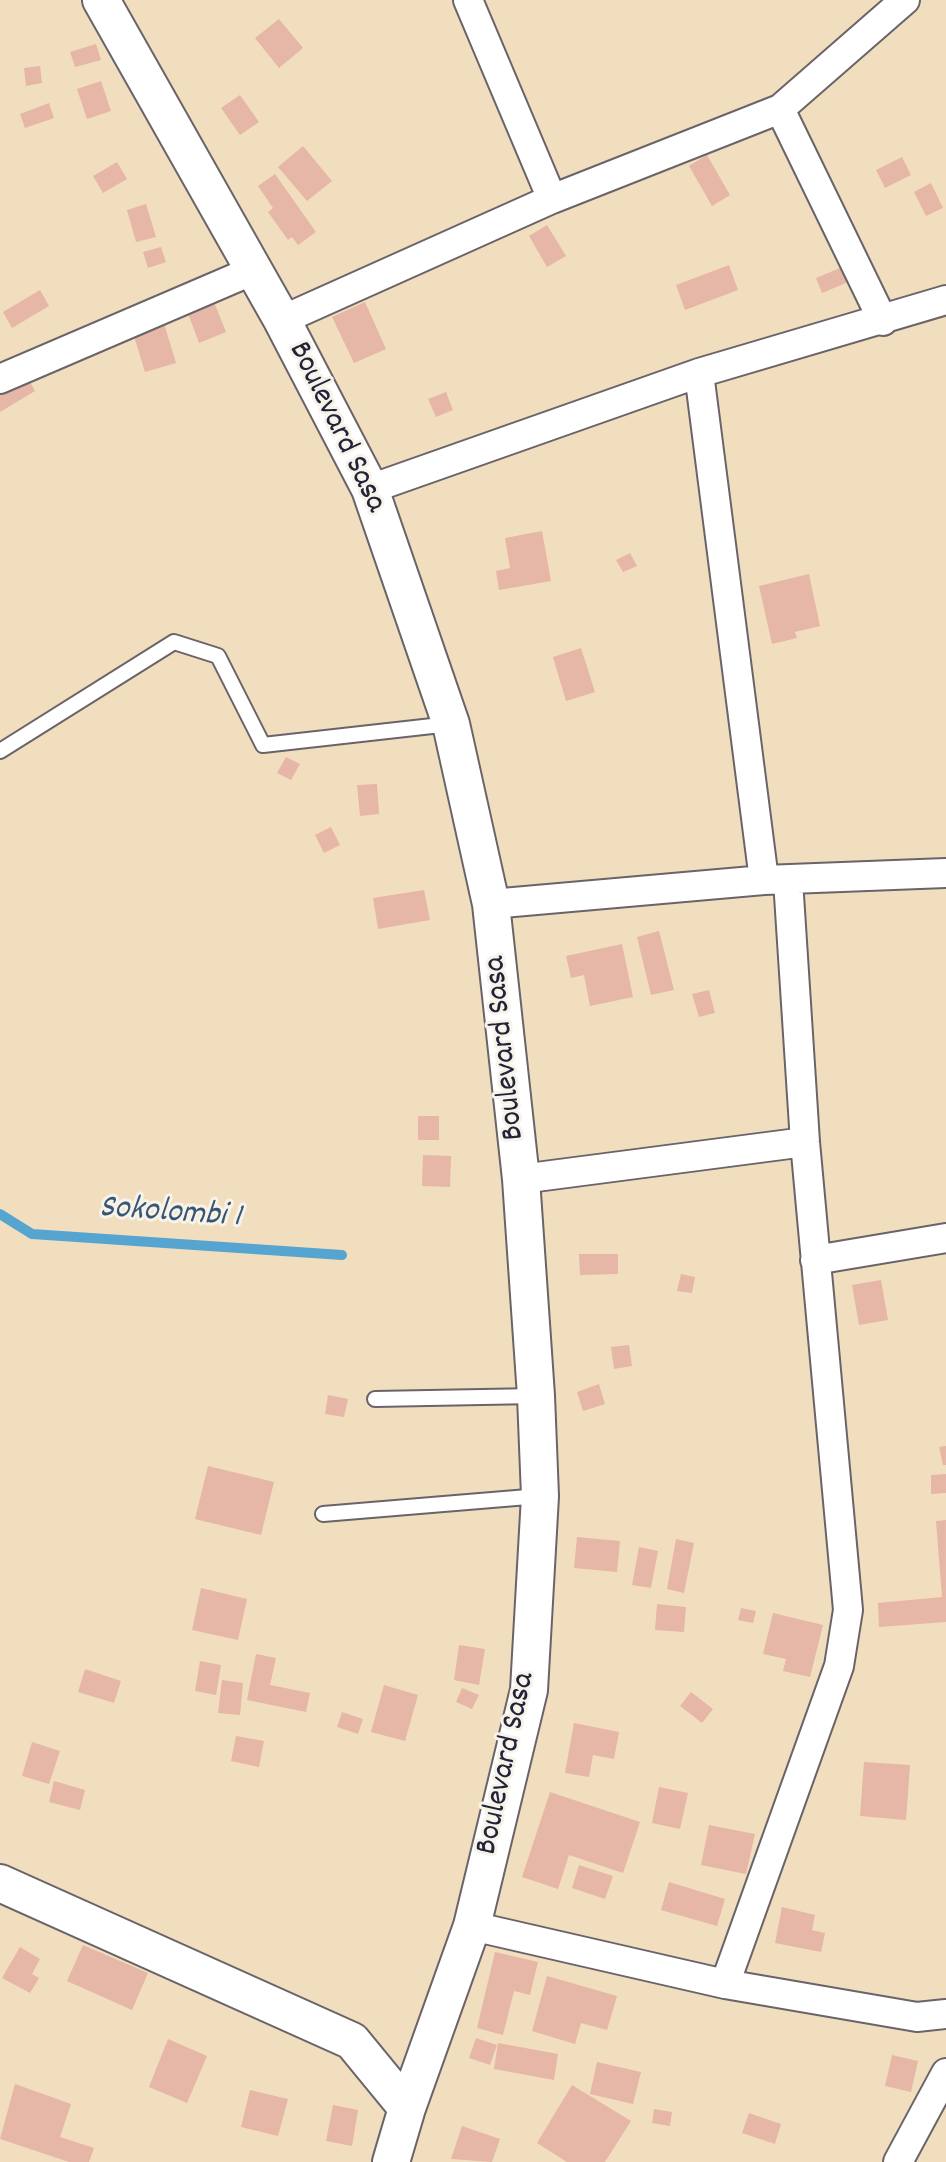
<!DOCTYPE html>
<html>
<head>
<meta charset="utf-8">
<style>
  body { margin:0 }
  canvas { display:block; background:#f1debf }
</style>
</head>
<body>
<canvas width="946" height="2162"></canvas>
<script>
const ctx = document.querySelector('canvas').getContext('2d');
ctx.lineJoin = 'round';
function stroke(path, color, width, dash) { ctx.strokeStyle = color; ctx.lineWidth = width; ctx.lineCap = dash ? 'butt' : 'round'; ctx.setLineDash(dash || []); ctx.stroke(path); }
function fill(path, color) { ctx.fillStyle = color; ctx.fill(path, 'evenodd'); }
function drawText(font, color, halo, rows, align = 'center') {
  ctx.font = font + ' Dekko,sans-serif'; ctx.lineWidth = 6; ctx.setLineDash([]); ctx.textBaseline = 'middle'; ctx.strokeStyle = halo; ctx.fillStyle = color; for (const [text, x, y, turn = 0] of rows) {
    ctx.save(); ctx.translate(x, y); ctx.rotate((+turn || 0) * Math.PI / 180); ctx.textAlign = isNaN(turn) ? turn : align; if (halo) ctx.strokeText(text, 0, 0); ctx.fillText(text, 0, 0); ctx.restore();
  }
}
stroke(new Path2D(`
  M0,1214L32,1234L342,1255`), '#56a5d0', 10);
fill(new Path2D(`
  M279,19L303,48L279,68L255,38Z
  M96,44L101,60L75,67L70,52Z
  M40,66L42,83L26,86L24,68Z
  M101,81L111,111L87,119L77,89Z
  M240,95L259,122L240,135L221,108Z
  M49,103L54,118L25,128L20,114Z
  M303,146L332,181L307,201L278,167Z
  M707,155L730,195L712,206L689,166Z
  M902,157L911,175L885,188L876,170Z
  M117,162L127,179L103,193L93,176Z
  M275,174L316,232L298,245L292,237L288,240L268,212L273,208L258,186Z
  M931,183L943,208L926,216L914,192Z
  M146,204L156,237L136,242L127,210Z
  M547,225L566,256L547,267L529,236Z
  M161,247L166,262L148,268L143,252Z
  M729,265L738,290L685,310L676,285Z
  M847,265L853,280L822,293L816,278Z
  M40,290L49,306L12,328L3,312Z
  M212,297L226,332L199,343L186,308Z
  M365,302L386,349L354,363L332,317Z
  M163,320L176,363L145,372L132,330Z
  M19,362L35,391L0,412V373Z
  M446,392L453,410L436,417L428,399Z
  M542,531L551,581L499,590L496,571L510,568L505,538Z
  M630,553L637,566L623,572L616,560Z
  M809,574L820,626L795,632L797,638L772,644L759,586Z
  M581,648L595,692L566,701L553,657Z
  M286,757L300,764L291,780L277,773Z
  M377,784L379,814L360,816L357,785Z
  M331,827L340,845L324,853L315,835Z
  M424,890L430,920L378,929L373,898Z
  M659,931L674,990L651,995L637,937Z
  M622,944L633,997L590,1006L584,975L571,978L566,956Z
  M709,990L715,1013L699,1017L692,994Z
  M418,1116H439V1140H418Z
  M423,1155L451,1156L450,1187L422,1186Z
  M579,1254H618V1274L580,1275Z
  M681,1274L695,1277L692,1293L677,1291Z
  M881,1280L888,1320L859,1325L852,1285Z
  M629,1345L632,1366L614,1369L611,1347Z
  M599,1384L605,1404L583,1411L577,1392Z
  M328,1395L348,1399L344,1417L325,1414Z
  M946,1446V1465H943L939,1447Z
  M208,1466L274,1482L261,1535L195,1519Z
  M946,1474V1493L931,1494V1475Z
  M946,1520V1622L879,1627L878,1603L942,1597L936,1521Z
  M577,1537L620,1541L617,1572L574,1568Z
  M676,1539L694,1543L684,1593L667,1589Z
  M639,1547L658,1551L651,1588L632,1585Z
  M201,1588L247,1599L238,1640L192,1630Z
  M657,1604L686,1607L684,1632L655,1630Z
  M741,1608L756,1611L753,1623L738,1620Z
  M773,1613L823,1625L810,1677L783,1671L786,1659L763,1654Z
  M459,1645L485,1649L479,1685L454,1680Z
  M256,1654L276,1658L270,1685L310,1693L306,1712L247,1700Z
  M200,1661L221,1665L216,1695L195,1691Z
  M85,1669L121,1681L114,1703L78,1692Z
  M222,1680L243,1683L240,1715L218,1713Z
  M384,1685L418,1695L405,1741L371,1732Z
  M462,1688L479,1695L472,1709L456,1702Z
  M691,1692L713,1709L702,1723L680,1706Z
  M342,1712L363,1719L358,1734L337,1727Z
  M574,1723L619,1732L614,1759L593,1755L589,1777L565,1773Z
  M236,1736L264,1741L259,1767L231,1761Z
  M32,1742L60,1751L49,1784L22,1776Z
  M864,1762L910,1765L906,1820L860,1816Z
  M54,1781L85,1790L80,1810L49,1802Z
  M659,1787L688,1793L680,1829L652,1823Z
  M550,1792L640,1822L623,1873L569,1855L558,1889L522,1877Z
  M709,1825L755,1834L746,1874L701,1865Z
  M579,1865L613,1876L605,1899L572,1888Z
  M669,1882L725,1899L717,1926L661,1910Z
  M782,1907L815,1915L812,1930L825,1933L821,1952L775,1943Z
  M83,1945L148,1973L132,2010L67,1981Z
  M20,1947L40,1959L32,1974L39,1978L30,1993L2,1978Z
  M495,1952L538,1962L530,1995L514,1991L503,2035L477,2028Z
  M547,1976L617,1996L607,2030L581,2023L575,2044L532,2031Z
  M476,2038L497,2045L490,2065L469,2058Z
  M168,2039L207,2056L187,2103L149,2087Z
  M498,2043L558,2054L554,2080L494,2069Z
  M892,2055L918,2061L911,2092L885,2086Z
  M597,2062L641,2072L633,2104L590,2094Z
  M15,2084L71,2104L60,2137L94,2148L89,2162H69L0,2139Z
  M572,2085L631,2121L605,2162H567L537,2143Z
  M250,2090L288,2099L278,2136L241,2127Z
  M333,2105L358,2110L352,2146L326,2141Z
  M654,2109L672,2112L670,2126L652,2123Z
  M749,2113L781,2124L775,2144L742,2133Z
  M462,2126L500,2139L492,2162L451,2159Z`), '#e6b6a6');
const service = new Path2D(`
  M0,751L174,642L218,656L263,745L450,724
  M375,1399L536,1396
  M323,1514L540,1496`);
const minor = new Path2D(`
  M468,0L552,199
  M780,109L883,321
  M282,320L552,199L780,109L905,0
  M699,373L764,880
  M0,379L254,270
  M370,489L699,373L946,300
  M491,904L764,880L946,873
  M521,1179L805,1142
  M815,1260L946,1238
  M472,1926L725,1984L917,2017L946,2014
  M725,1984L839,1666L848,1610L805,1142L788,880
  M898,2162L946,2073`);
const tertiary = new Path2D(`
  M101,0L282,320L370,489L451,724L491,904L521,1179L536,1396L540,1496L529,1690L472,1926L407,2108L391,2162
  M0,1883L352,2041L407,2108`);
stroke(service, '#6a6469', 18);
stroke(minor, '#6a6469', 32);
stroke(tertiary, '#6a6469', 40);
stroke(service, '#fff', 14);
stroke(minor, '#fff', 28);
stroke(tertiary, '#fff', 36);
drawText('32px', '#22223b', '#f7f3e8', [
  ["Boulevard Sasa",335,428,64],
  ["Boulevard Sasa",507,1048,-96],
  ["Boulevard Sasa",508,1764,-78]
]);
drawText('italic 34px', '#375677', '#f7f3e8', [
  ["Sokolombi 1",170,1215,4]
]);
</script>
</body>
</html>
